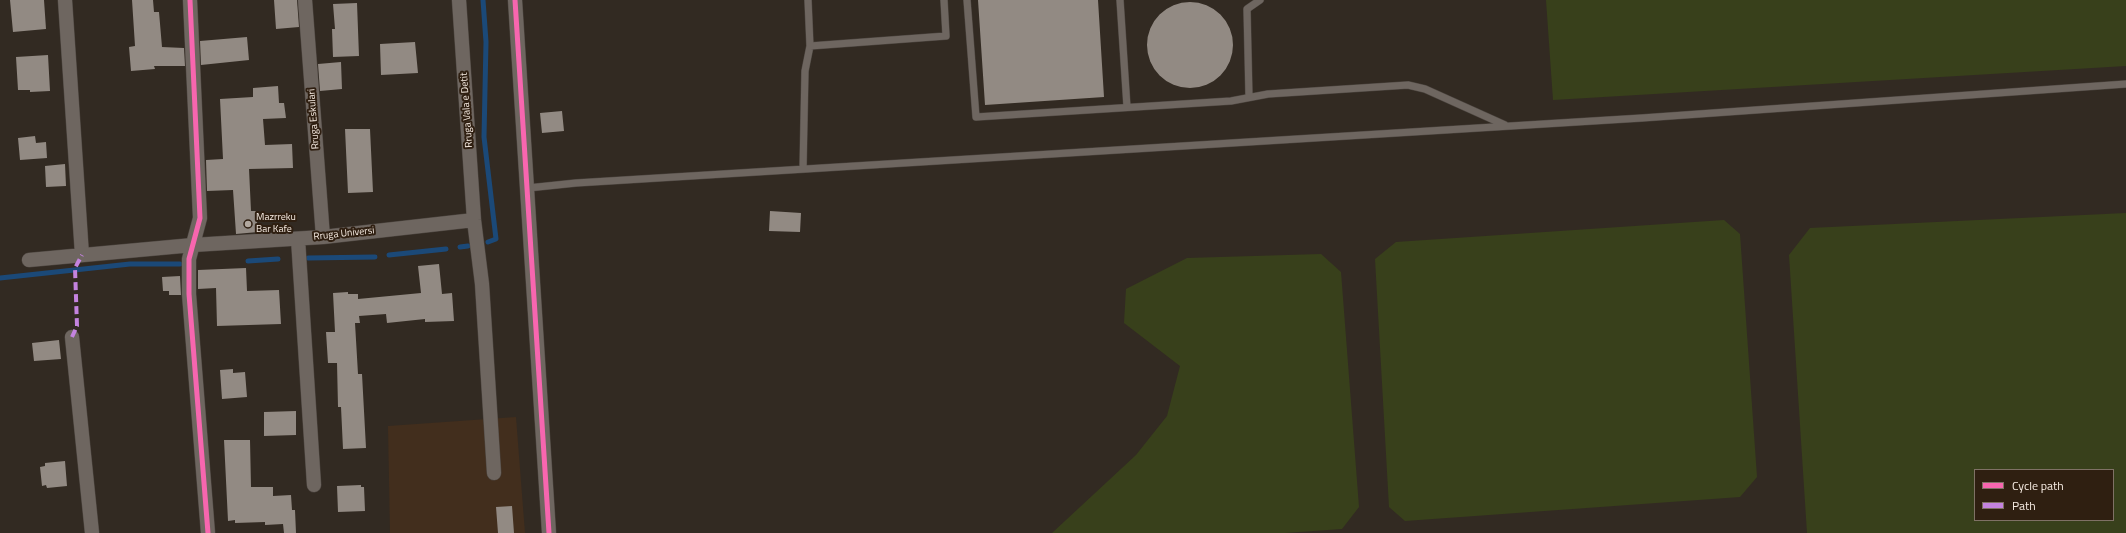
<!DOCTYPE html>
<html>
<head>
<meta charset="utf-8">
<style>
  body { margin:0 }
  #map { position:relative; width:2126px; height:533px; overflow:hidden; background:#322a22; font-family:"Titillium Web",sans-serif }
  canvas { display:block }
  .legend { position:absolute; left:1974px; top:469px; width:140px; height:52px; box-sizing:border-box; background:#2f1f11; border:1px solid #7f7165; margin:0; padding:5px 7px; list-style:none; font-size:12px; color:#f7ece3 }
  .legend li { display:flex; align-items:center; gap:8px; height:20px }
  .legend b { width:20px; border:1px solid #7f7165 }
</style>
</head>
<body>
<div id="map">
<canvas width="2126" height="533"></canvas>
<ul class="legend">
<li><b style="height:5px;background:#f766af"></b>Cycle path</li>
<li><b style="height:5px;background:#c483df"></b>Path</li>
</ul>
</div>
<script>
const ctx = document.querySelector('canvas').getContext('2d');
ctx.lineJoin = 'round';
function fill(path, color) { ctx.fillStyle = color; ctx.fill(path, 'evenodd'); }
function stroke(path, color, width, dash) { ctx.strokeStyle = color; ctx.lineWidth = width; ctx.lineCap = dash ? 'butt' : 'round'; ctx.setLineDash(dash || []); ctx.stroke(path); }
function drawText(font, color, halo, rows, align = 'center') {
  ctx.font = font + ' "Titillium Web",sans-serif'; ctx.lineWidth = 4; ctx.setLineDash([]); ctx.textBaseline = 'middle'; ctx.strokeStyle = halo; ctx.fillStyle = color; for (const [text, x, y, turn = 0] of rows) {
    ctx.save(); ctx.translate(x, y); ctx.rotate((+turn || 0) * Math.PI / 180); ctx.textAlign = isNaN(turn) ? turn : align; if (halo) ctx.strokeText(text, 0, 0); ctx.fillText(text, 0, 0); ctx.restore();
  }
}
fill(new Path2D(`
  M516,417L525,533H390L388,426Z`), '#422e1d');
fill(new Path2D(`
  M1546,0H2126V66L1553,100Z
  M2126,213V533H1807L1789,255L1810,228ZM1975,470H2113V520H1975Z
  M1724,220L1740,234L1757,477L1740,497L1405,521L1389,507L1375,259L1396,242Z
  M1321,254L1341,272L1359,507L1342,529L1285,533H1052L1136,455L1167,416L1180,366L1124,323L1126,289L1187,258Z`), '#38401b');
stroke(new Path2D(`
  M483,0L486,42L484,137L496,239L488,242
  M460,247L468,246
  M389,255L446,249
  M308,258L375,257
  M248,261L278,259
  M0,278L130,264H180`), '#1b4978', 5);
fill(new Path2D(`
  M10,0H44L46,29L13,32Z
  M132,0H153L154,12H159L162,47L184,48L185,66H154L155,69L131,71L129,47L135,46Z
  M274,0H297L299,27L276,29Z
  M978,0H1098L1104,97L985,105Z
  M1147 45a43 43 0 1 1 86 0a43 43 0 1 1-86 0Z
  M357,3L359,56L333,57L332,29H335L333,4Z
  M247,37L249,60L201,65L200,41Z
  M415,42L418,73L381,75L380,44Z
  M48,55L50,91L30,92V90H18L16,57Z
  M341,62L342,89L320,91L318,64Z
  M278,86L279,103H284L286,118L263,119L265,145L292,144L293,168L249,169L251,211H256L258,232L236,234L233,190L207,191L206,160L223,159L220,99L253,97V88Z
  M562,111L564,131L542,133L540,113Z
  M345,129H370L373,192L348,193Z
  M35,136L36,143L46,142L47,158L20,160L18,138Z
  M65,164L66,186L46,187L45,166Z
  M770,211L801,213L800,232L769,231Z
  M439,264L442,294L452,293L454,321L425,322V319L387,323L386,314L359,316L360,323H355L358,374H362L366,448L343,449L341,407H338L337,363H328L326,332H335L333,293L348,292V294H358V299L421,293L418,266Z
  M246,268L247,291L279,290L281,324L217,326L216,288L198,289V270Z
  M180,276L181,295H169V291H163L162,277Z
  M59,340L61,359L34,361L32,343Z
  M233,369V373L245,372L247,397L222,399L220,370Z
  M296,411V435L264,436V412Z
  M224,440H250L251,487H273V496L291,495L292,510H295L296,533H284L283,524L265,525V522L235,523V520L228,521Z
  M65,461L67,486L47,488L46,485L42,486L40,467L45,466V463Z
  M361,485V487H364L365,511L338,512L337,486Z
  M512,506L514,533H498L496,507Z`), '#928a83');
const service = new Path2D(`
  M967,0L976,117L1231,101L1268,94L1408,85L1425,89L1505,125
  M1120,0L1127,107
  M810,46L946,36L944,0
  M1249,97L1247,9L1260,0
  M803,169L805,71L810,46L808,0
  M528,188L576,183L1642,118L2126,84`);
const minor = new Path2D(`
  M65,0L82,255
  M190,0L200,218L189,259V294L208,533
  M305,0L323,237
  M459,0L474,220L482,284L494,473
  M515,0L549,533
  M298,239L314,485
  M29,260L193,245L323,237L474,220
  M72,337L92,533`);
stroke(service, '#4d4640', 8);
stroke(minor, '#4d4640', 15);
stroke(service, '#6e6660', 7);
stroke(minor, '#6e6660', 14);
stroke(new Path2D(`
  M72,337L77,326L75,268L82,255`), '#c483df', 4, [8, 4]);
stroke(new Path2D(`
  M190,0L200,218L189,259V294L208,533
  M515,0L549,533`), '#f766af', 5);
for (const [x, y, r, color] of [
  [248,224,4,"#b2a89f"]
]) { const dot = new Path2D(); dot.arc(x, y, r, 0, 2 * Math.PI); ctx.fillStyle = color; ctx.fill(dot); stroke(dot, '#2f1f11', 1.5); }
drawText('10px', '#f7ece3', '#2f1f11', [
  ["Rruga Vala e Detit",467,110,-94],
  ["Rruga Eskulari",314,119,-94],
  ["Rruga Universi",344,234,-6]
]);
drawText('10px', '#f7ece3', '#2f1f11', [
  ["Mazrreku",256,218],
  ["Bar Kafe",256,230]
], 'left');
</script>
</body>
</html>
